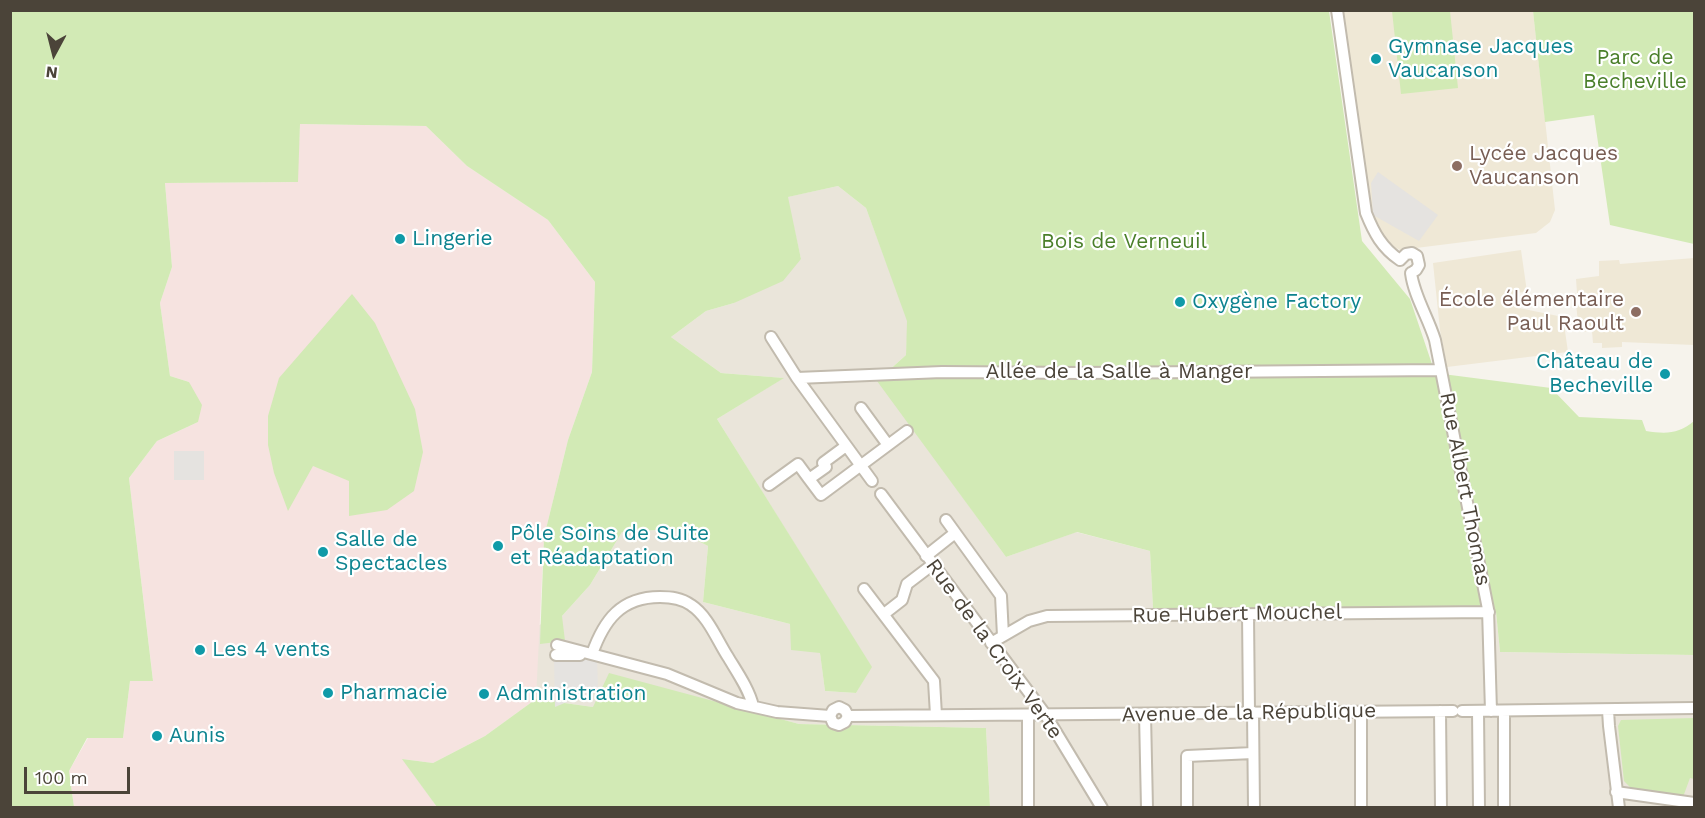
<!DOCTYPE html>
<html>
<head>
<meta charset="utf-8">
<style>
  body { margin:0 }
  #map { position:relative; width:1705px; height:818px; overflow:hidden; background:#f6f3ec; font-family:"Work Sans",sans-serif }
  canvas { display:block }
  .frame { position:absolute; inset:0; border:12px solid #4b4439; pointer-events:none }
  .north { position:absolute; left:24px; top:24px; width:60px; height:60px; -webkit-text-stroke:4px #fff; paint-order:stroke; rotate:187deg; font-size:16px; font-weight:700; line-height:24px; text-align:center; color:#4b4439 }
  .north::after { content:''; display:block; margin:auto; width:21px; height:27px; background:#4b4439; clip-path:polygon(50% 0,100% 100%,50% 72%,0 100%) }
  .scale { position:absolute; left:24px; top:767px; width:106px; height:27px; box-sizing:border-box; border:3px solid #4b4439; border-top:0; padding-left:8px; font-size:18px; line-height:21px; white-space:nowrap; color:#4b4439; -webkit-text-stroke:4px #fff; paint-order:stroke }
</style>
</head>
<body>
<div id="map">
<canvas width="1705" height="818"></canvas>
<div class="frame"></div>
<div class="north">N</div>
<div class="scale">100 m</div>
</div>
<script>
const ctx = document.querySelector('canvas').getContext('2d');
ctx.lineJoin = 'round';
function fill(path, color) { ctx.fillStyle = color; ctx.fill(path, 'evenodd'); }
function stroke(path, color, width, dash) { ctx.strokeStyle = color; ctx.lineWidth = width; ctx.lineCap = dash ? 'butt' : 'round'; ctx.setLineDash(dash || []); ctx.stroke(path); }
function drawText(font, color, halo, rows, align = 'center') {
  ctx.font = font + ' "Work Sans",sans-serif'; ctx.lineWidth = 4.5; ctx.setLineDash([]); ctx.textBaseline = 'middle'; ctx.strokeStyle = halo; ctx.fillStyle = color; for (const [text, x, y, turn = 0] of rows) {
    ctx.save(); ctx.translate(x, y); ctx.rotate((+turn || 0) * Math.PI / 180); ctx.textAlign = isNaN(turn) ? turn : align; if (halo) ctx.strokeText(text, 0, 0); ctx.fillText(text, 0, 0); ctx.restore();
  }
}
fill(new Path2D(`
  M838,186L866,208L908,321L906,355L878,380L1006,557L1076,532L1150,551L1153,607L1496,612L1500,652L1694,655V807H990L986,728L799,724L720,704L593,707L536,699L403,759L437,807H74L562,616L590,585L622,532L674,529L708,546L703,602L790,624L820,652L825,691L856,693L871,667L717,419L783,378L721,373L671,337L706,311L734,303L801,259L787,197Z`), '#eae5da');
fill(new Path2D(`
  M1342,11H1533L1555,210L1550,222L1536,233L1400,250L1392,246L1370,214Z
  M1521,250L1527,292L1513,293L1514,307L1563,317L1568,352L1539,355L1537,358L1536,356L1447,367L1440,330L1433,263Z
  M1694,258V345L1622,342V347L1602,348V343H1593L1592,331L1579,332L1575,294L1577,293L1576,279L1599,276V261L1619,260L1620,264Z`), '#efe8d6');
fill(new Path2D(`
  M300,124L426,126L467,166L548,220L595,282L592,372L568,440L544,537L536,699L485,736L433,763L402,759L437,807H74L69,771L88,738H123L130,681L153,680L129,478L157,441L198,422L189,382L170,376L160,303L172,267L165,183L297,182Z`), '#f6e3e0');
fill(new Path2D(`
  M10,11H1329L1362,241L1410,299L1435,373L1551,388L1579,417L1642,420L1646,431C1666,434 1679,434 1694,421V655L1500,652L1496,612L1153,608L1150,551L1077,532L1006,557L877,381L906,355L907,321L866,208L838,186L788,197L801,259L783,281L734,303L706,311L671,337L721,373L784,378L717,419L872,667L856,693L825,691L820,653L791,650L790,624L703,602L708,546L674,529L622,532L590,585L562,616L565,641L540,644L544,537L568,440L592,372L595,282L548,220L467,166L426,126L300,124L298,182L165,183L172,267L160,303L170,376L189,382L202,405L198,422L157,441L129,478L153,681H130L123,738H87L69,771L74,807H11Z
  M1392,11H1450L1458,88L1401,94Z
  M1533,11H1694V244L1610,225L1594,115L1545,122Z
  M352,294L375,323L415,409L423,452L414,491L387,510L349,516V481L313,466L288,511L274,473L268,445V416L279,378Z
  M609,673L799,724L986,728L990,807H437L402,759L433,763L485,736L536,699L593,707Z
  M1694,718V779L1690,778L1683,797L1633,790L1624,781L1618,726L1621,720Z`), '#d2eab5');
fill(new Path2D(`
  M1378,172L1438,215L1419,241L1373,215L1371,183Z
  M174,451H204V480H174Z
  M554,657L597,659L598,689L555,707Z`), '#e5e3e0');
const minor = new Path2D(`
  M1337,10L1366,213C1374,233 1382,248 1400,260
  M1400,260L1406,254L1412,253L1417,256L1419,265L1416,270L1411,273
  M1411,273C1414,296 1428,317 1435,340L1488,609L1491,711
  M771,337L797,378L872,481
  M797,378L942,372L1082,373L1441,370
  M861,408L888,445
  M809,479L821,495L907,431
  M769,485L798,464L809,479L826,467L823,463L846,446
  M881,494L1045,714L1102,808
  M946,520L1001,596L1003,636
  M926,556L955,533
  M864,589L934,681L936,715
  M884,614L902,600L907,584L932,565
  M1248,614L1249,712
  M991,643L1029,621L1047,616L1489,612
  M557,645L667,674L737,703L777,712L830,716
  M592,654C604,620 621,597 660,597C671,597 681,598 691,605C708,616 717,640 728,657C737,672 749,689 753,706
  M556,655H580
  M1608,710L1609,726L1619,808
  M1440,711L1441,808
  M1462,711L1694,708
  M1478,711L1479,808
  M1504,711V808
  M1253,712L1254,808
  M1361,712V808
  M1145,714L1147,808
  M1028,715V808
  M830,716L833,710L839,707L845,710L848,716
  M830,716L833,723L839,725L845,722L848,716
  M848,716L1453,711
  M1616,792L1694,803
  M1187,808V756L1253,753`);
stroke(minor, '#c2bbae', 14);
stroke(minor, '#fff', 10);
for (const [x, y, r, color] of [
  [1376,59,6,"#0f9aa8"],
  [1457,166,6,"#8d6e63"],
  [400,239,6,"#0f9aa8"],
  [1180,302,6,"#0f9aa8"],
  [1636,312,6,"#8d6e63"],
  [1665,374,6,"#0f9aa8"],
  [498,546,6,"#0f9aa8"],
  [323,552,6,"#0f9aa8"],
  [200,650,6,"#0f9aa8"],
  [328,693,6,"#0f9aa8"],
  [484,694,6,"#0f9aa8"],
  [157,736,6,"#0f9aa8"]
]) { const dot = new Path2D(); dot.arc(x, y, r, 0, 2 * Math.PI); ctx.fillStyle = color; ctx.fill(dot); stroke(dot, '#fff', 2); }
drawText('21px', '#0d838f', '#fff', [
  ["Gymnase Jacques",1388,47],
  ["Vaucanson",1388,71],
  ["Lingerie",412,239],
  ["Oxygène Factory",1192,302],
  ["Château de",1653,362,"right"],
  ["Becheville",1653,386,"right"],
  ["Pôle Soins de Suite",510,534],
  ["et Réadaptation",510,558],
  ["Salle de",335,540],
  ["Spectacles",335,564],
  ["Les 4 vents",212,650],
  ["Pharmacie",340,693],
  ["Administration",496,694],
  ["Aunis",169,736]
], 'left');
drawText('21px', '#4a7f2a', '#fff', [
  ["Parc de",1635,58],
  ["Becheville",1635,82],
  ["Bois de Verneuil",1124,242]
]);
drawText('21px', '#785e54', '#fff', [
  ["Lycée Jacques",1469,154],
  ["Vaucanson",1469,178],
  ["École élémentaire",1624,300,"right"],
  ["Paul Raoult",1624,324,"right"]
], 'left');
drawText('21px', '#4b4439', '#fff', [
  ["Allée de la Salle à Manger",1119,372],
  ["Rue Albert Thomas",1465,489,79],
  ["Rue Hubert Mouchel",1237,614,-1],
  ["Rue de la Croix Verte",994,649,54],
  ["Avenue de la République",1249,713,-1]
]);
</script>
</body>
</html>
